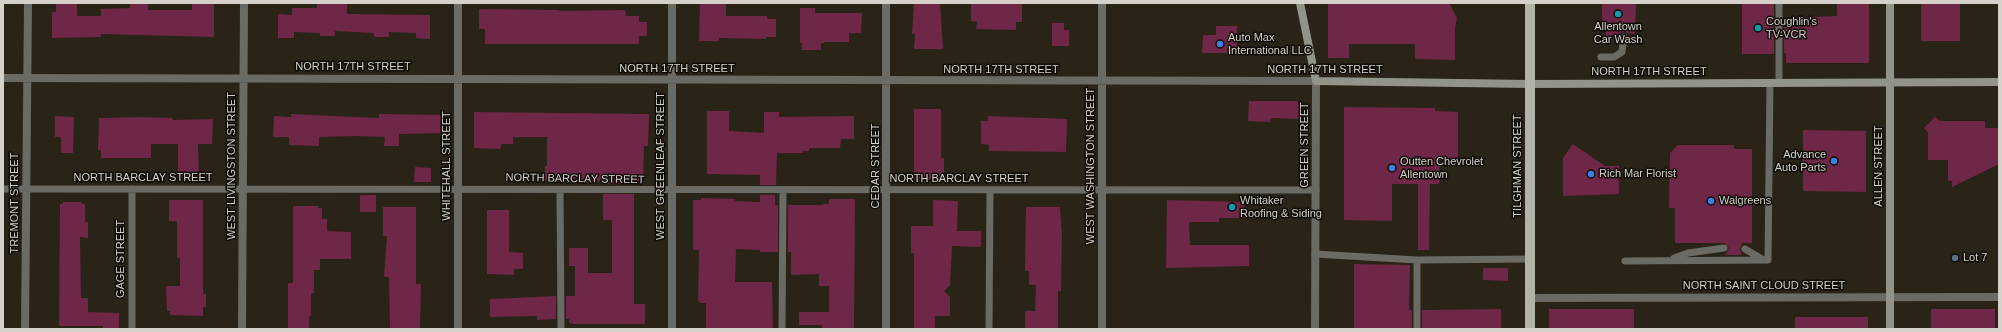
<!DOCTYPE html>
<html>
<head>
<meta charset="utf-8">
<style>
  body { margin:0 }
  #map { position:relative; width:2002px; height:332px; overflow:hidden; background:#292318; font-family:Arial,sans-serif }
  canvas { display:block }
  .frame { position:absolute; inset:0; border:4px solid #d5d1ca; pointer-events:none }
</style>
</head>
<body>
<div id="map">
<canvas width="2002" height="332"></canvas>
<div class="frame"></div>
</div>
<script>
const ctx = document.querySelector('canvas').getContext('2d');
ctx.lineJoin = 'round';
function fill(path, color) { ctx.fillStyle = color; ctx.fill(path, 'evenodd'); }
function stroke(path, color, width, dash) { ctx.strokeStyle = color; ctx.lineWidth = width; ctx.lineCap = dash ? 'butt' : 'round'; ctx.setLineDash(dash || []); ctx.stroke(path); }
function drawText(font, color, halo, rows, align = 'center') {
  ctx.font = font + ' Arial,sans-serif'; ctx.lineWidth = 3; ctx.setLineDash([]); ctx.textBaseline = 'middle'; ctx.strokeStyle = halo; ctx.fillStyle = color; for (const [text, x, y, turn = 0] of rows) {
    ctx.save(); ctx.translate(x, y); ctx.rotate((+turn || 0) * Math.PI / 180); ctx.textAlign = isNaN(turn) ? turn : align; if (halo) ctx.strokeText(text, 0, 0); ctx.fillText(text, 0, 0); ctx.restore();
  }
}
fill(new Path2D(`
  M56,3H77V16H101V9L130,8V3H148V10H192V3H214V37L101,34V37L52,38V12H56Z
  M320,3H347V14L430,15V39L416,38V33L389,32V37H374V33L335,31V36H320V33L294,32V38H278V14L292,15V8H317V4Z
  M700,3H726V16H767V19H776V37H766V39L719,38V41H699Z
  M914,3H940L943,49H914L915,34H912Z
  M971,3H1022V22H1016V30L976,29L977,22L971,21Z
  M1328,3H1449L1457,18L1455,28V60L1415,59V44H1349V58H1328Z
  M1602,3H1636L1635,34L1624,32L1619,34V38L1606,37V25H1602Z
  M1742,3H1774V54H1742Z
  M1837,3H1869V63H1786V53H1784V18L1837,16Z
  M1921,3H1960V41H1921Z
  M800,8H815V13H862L861,33H849V42H824V43H821V50H802V43H800Z
  M479,9L559,10V11L625,10L626,16H639V22H647V36H639V44H485V29H479Z
  M1052,23H1064V30H1069V46H1052Z
  M1216,26H1237V53H1202L1203,35H1216Z
  M1249,101H1297L1300,105L1299,119L1271,118L1270,122L1248,121Z
  M1344,107L1435,108V111L1458,112V160H1440L1439,184H1430L1429,250H1418V184H1392V221L1344,220Z
  M914,109H941V158H944V179H914Z
  M707,111H729V131L764,133V112H779V117L854,116V139H841L840,148H809V151H803V153H777L776,185H760V175L707,174Z
  M474,112L649,114L648,146H644L643,182L634,181V184H604V181L581,182V180H545V166H547V137H513V144H502L500,149L474,148Z
  M291,114L379,118V114L441,115V133L399,134V146H384L385,137L355,136L319,137V146L289,145V137H273L274,116L291,117Z
  M55,116L74,117L73,153H61V137H55Z
  M988,116L1067,119L1066,152L989,151V145L981,144V121H988Z
  M141,117L172,118L173,120L213,119L212,144H198L199,177L178,176V144H151V158H101V150H98L99,118Z
  M1935,117L1940,121H1985V128H1999V164L1952,187V181H1948V160H1928V132L1924,128Z
  M1803,130L1866,131V192L1803,191Z
  M1573,144L1605,166H1619V194L1563,196V158Z
  M1678,145H1734V149H1752V243H1742L1740,249L1742,255H1725L1729,248L1725,243H1675V208H1669L1670,153Z
  M415,167L431,168V182H414Z
  M603,194H634V304H645V324H574L569,323V319H566V296H575V266H569V248H588V273H612V220H603Z
  M360,195H376V212H360Z
  M760,195H775V205H778V252H760V250L736,249L735,282H772L773,329H706V303H700V301H698L699,250H693V200H701V198L735,199V201L760,202Z
  M829,199H855L854,329H822V325H799V312H829V286H819V274L791,275V252H788V205H823V204H829Z
  M169,200H203V294H206V307H203V316L170,315V311H167L166,286H180V258H177V221H169Z
  M933,200L958,201L957,231H981V247L952,246L950,285L944,291L950,297V316H935V329H914V253H911V226H933Z
  M1167,200L1245,202V218H1219V222H1189L1190,245H1249V266L1166,268Z
  M63,202H82V204H85V222H88V238L80,237L81,298H88V312L119,313V329H103V326H59L60,204H63Z
  M293,206H318V208H322V219H327V231L351,232V259H320V270H314V293H311V316H309V329H288V283H293Z
  M383,207H416V284H421L420,329H390L389,277H384L387,236H383Z
  M1026,207H1060L1062,235L1061,291H1058V329H1025V311H1035L1036,285H1029V271H1025Z
  M487,210H509V252L523,253V269H514V275L487,274Z
  M1354,264L1410,265L1409,310H1412V329H1354Z
  M1483,268H1508V281L1483,280Z
  M556,296V319L537,320V316L490,317V299Z
  M1501,309V329H1422V310Z
  M1549,309H1634V329H1549Z
  M1931,309H1995V329H1931Z
  M1795,317H1868V329H1795Z`), '#6e2747');
stroke(new Path2D(`
  M1601,57H1614L1622,52L1624,37
  M1779,83V3
  M3,189L1316,190
  M560,190L561,329
  M1745,249L1762,259
  M1315,254L1417,260L1530,259
  M1674,258L1688,253L1724,248
  M1625,261L1768,260L1770,83
  M132,329V189
  M782,329L783,190
  M989,329L990,190
  M1417,329V260`), '#6a6b65', 7);
stroke(new Path2D(`
  M672,3V329
  M886,3V329
  M1102,3V329
  M3,78L1316,81L1315,329
  M1530,298L1999,297
  M25,329L28,3
  M242,329L244,3
  M458,329V3`), '#6a6b65', 8);
stroke(new Path2D(`
  M1300,3L1316,81L1530,84L1999,82
  M1890,329V3`), '#92948a', 8);
stroke(new Path2D(`
  M1530,3V329`), '#b1b3a7', 10);
for (const [x, y, r, color] of [
  [1618,14,4,"#0f9aa8"],
  [1758,28,4,"#0f9aa8"],
  [1220,44,4,"#3f7fe0"],
  [1834,161,4,"#3f7fe0"],
  [1392,168,4,"#3f7fe0"],
  [1591,174,4,"#3f7fe0"],
  [1711,201,4,"#3f7fe0"],
  [1232,207,4,"#0f9aa8"],
  [1955,258,4,"#5c6f8a"]
]) { const dot = new Path2D(); dot.arc(x, y, r, 0, 2 * Math.PI); ctx.fillStyle = color; ctx.fill(dot); stroke(dot, '#0f0c08', 1.5); }
drawText('11px', '#d5d1ca', '#0f0c08', [
  ["Coughlin's",1766,22],
  ["TV-VCR",1766,35],
  ["Allentown",1618,27,"center"],
  ["Car Wash",1618,40,"center"],
  ["Auto Max",1228,38],
  ["International LLC",1228,51],
  ["Advance",1826,155,"right"],
  ["Auto Parts",1826,168,"right"],
  ["Outten Chevrolet",1400,162],
  ["Allentown",1400,175],
  ["Rich Mar Florist",1599,174],
  ["Whitaker",1240,201],
  ["Roofing & Siding",1240,214],
  ["Walgreens",1719,201],
  ["Lot 7",1963,258]
], 'left');
drawText('11px', '#d5d1ca', '#0f0c08', [
  ["NORTH 17TH STREET",353,67],
  ["NORTH 17TH STREET",677,69],
  ["NORTH 17TH STREET",1001,70],
  ["NORTH 17TH STREET",1325,70],
  ["NORTH 17TH STREET",1649,72],
  ["GREEN STREET",1305,145,-90],
  ["WEST LIVINGSTON STREET",232,166,-90],
  ["WHITEHALL STREET",447,166,-90],
  ["WEST GREENLEAF STREET",661,166,-90],
  ["CEDAR STREET",876,166,-90],
  ["WEST WASHINGTON STREET",1091,166,-90],
  ["TILGHMAN STREET",1518,166,-90],
  ["ALLEN STREET",1879,166,-90],
  ["NORTH BARCLAY STREET",143,178],
  ["NORTH BARCLAY STREET",575,179,1],
  ["NORTH BARCLAY STREET",959,179],
  ["TREMONT STREET",15,203,-90],
  ["GAGE STREET",121,259,-90],
  ["NORTH SAINT CLOUD STREET",1764,286]
]);
</script>
</body>
</html>
